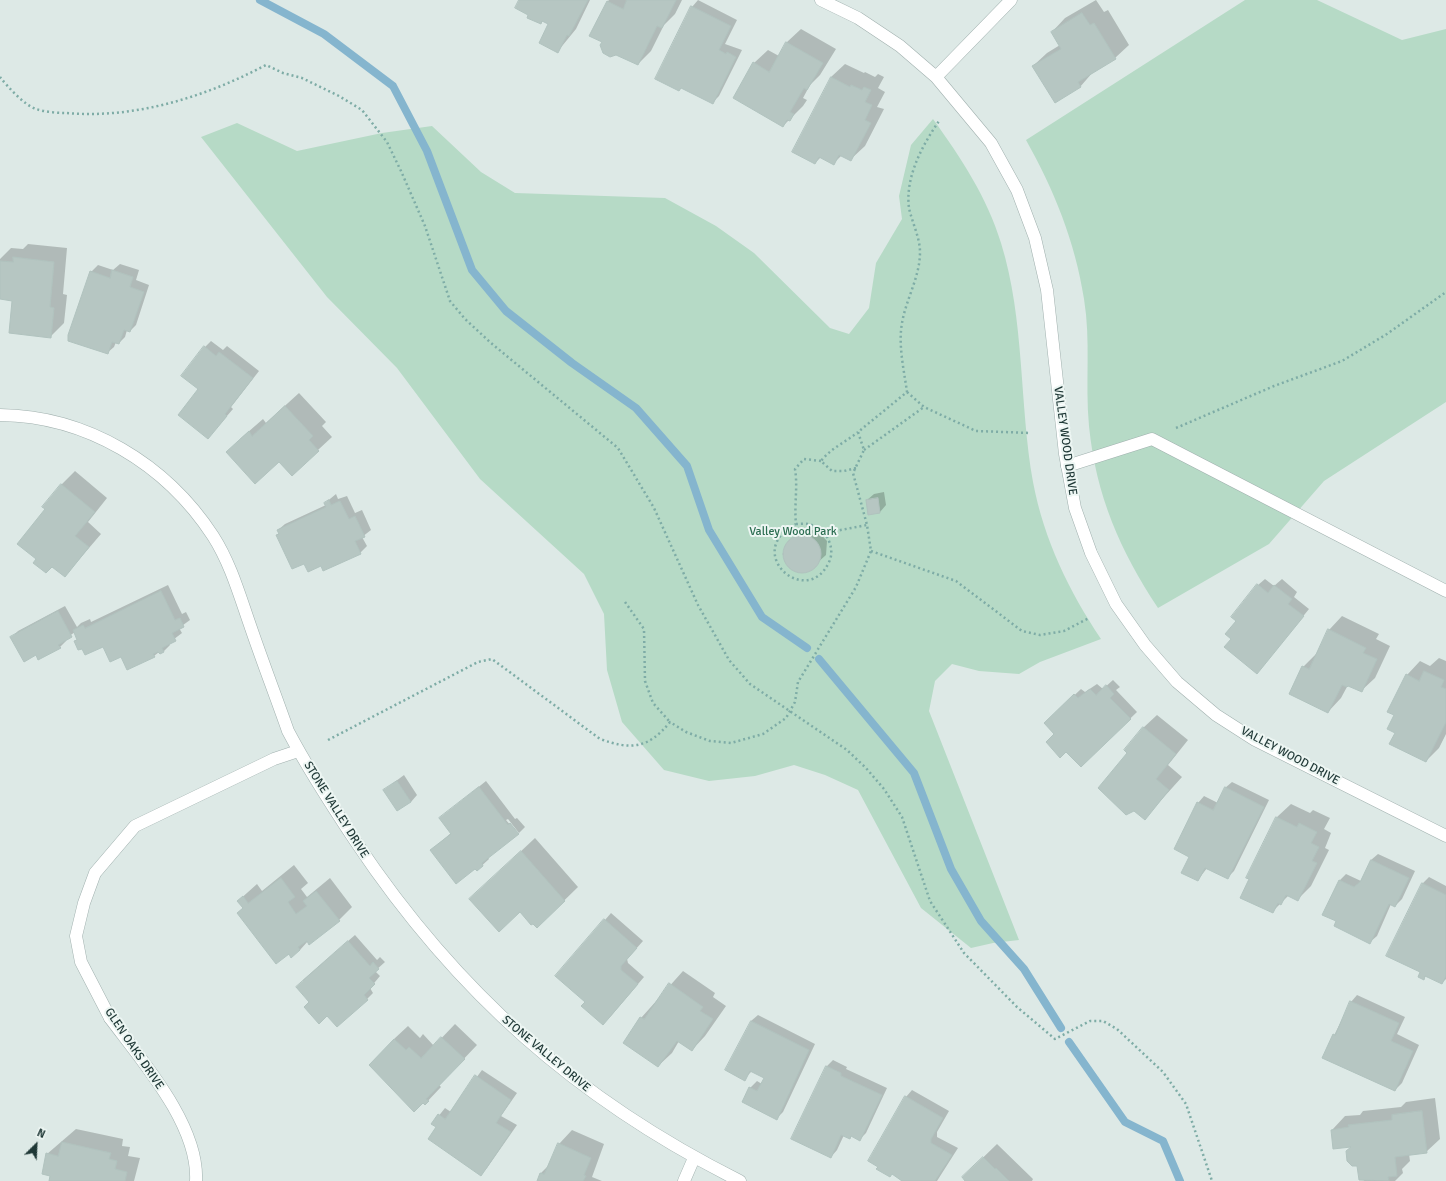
<!DOCTYPE html>
<html>
<head>
<meta charset="utf-8">
<style>
  body { margin:0 }
  #map { position:relative; width:1446px; height:1181px; overflow:hidden; background:#dde9e6; font-family:Signika,sans-serif }
  canvas { display:block }
  .north { position:absolute; left:16px; top:1125px; width:40px; height:40px; -webkit-text-stroke:3px #edf6f3; paint-order:stroke; rotate:24deg; font-size:11px; font-weight:700; line-height:16px; text-align:center; color:#1f3836 }
  .north::after { content:''; display:block; margin:auto; width:14px; height:18px; background:#1f3836; clip-path:polygon(50% 0,100% 100%,50% 72%,0 100%) }
</style>
</head>
<body>
<div id="map">
<canvas width="1446" height="1181"></canvas>
<div class="north">N</div>
</div>
<script>
const ctx = document.querySelector('canvas').getContext('2d');
ctx.lineJoin = 'round';
function fill(path, color) { ctx.fillStyle = color; ctx.fill(path, 'evenodd'); }
function stroke(path, color, width, dash) { ctx.strokeStyle = color; ctx.lineWidth = width; ctx.lineCap = dash ? 'butt' : 'round'; ctx.setLineDash(dash || []); ctx.stroke(path); }
function drawText(font, color, halo, rows, align = 'center') {
  ctx.font = font + ' Signika,sans-serif'; ctx.lineWidth = 4; ctx.setLineDash([]); ctx.textBaseline = 'middle'; ctx.strokeStyle = halo; ctx.fillStyle = color; for (const [text, x, y, turn = 0] of rows) {
    ctx.save(); ctx.translate(x, y); ctx.rotate((+turn || 0) * Math.PI / 180); ctx.textAlign = isNaN(turn) ? turn : align; if (halo) ctx.strokeText(text, 0, 0); ctx.fillText(text, 0, 0); ctx.restore();
  }
}
fill(new Path2D(`
  M1245,0H1317L1402,40L1446,29V402L1324,481L1269,544L1158,608C1120,550 1096,496 1089,426C1085,383 1091,341 1084,299C1075,241 1054,190 1026,140Z
  M933,119C961,158 987,197 1001,243C1025,320 1019,403 1033,482C1044,540 1069,591 1101,639L1040,662L1019,674L979,671L952,664L935,681L929,711L1019,940L993,943L971,948L921,908L858,790L825,775L794,765L755,776L709,781L664,770L622,722L607,670L604,614L584,574L480,479L397,368L327,297L201,137L237,123L297,151L382,133L432,126L481,172L515,193L665,198L716,226L754,253L830,328L849,334L869,308L876,263L902,219L899,196L911,145Z`), '#b6dac6');
fill(new Path2D(`
  M520,0H590L576,29L558,51L549,24L543,21L541,23L529,15Z
  M609,0H682L675,14L664,25L651,51L638,64L607,2Z
  M698,0L737,20L725,44L742,50L719,96L712,103L682,87L679,90L692,7Z
  M1096,0L1104,12L1108,10L1129,45L1115,58L1093,72L1080,87L1033,66L1047,53L1060,45L1052,32L1065,18Z
  M801,29L836,49L820,75L810,85L803,98L807,100L803,106L783,126L754,63L768,50L779,56L787,42Z
  M845,64L864,73L865,72L875,77L878,74L884,77L878,88L885,92L877,107L884,109L865,146L851,159L842,155L834,163L821,157L815,163L831,77Z
  M28,244L67,248L63,294L67,295L64,323L50,337L14,300L0,298V259L11,248L23,249Z
  M120,264L139,270L136,280L149,285L136,325L130,331L127,330L125,337L119,343L116,342L114,347L107,353L91,272L98,265L113,270Z
  M211,341L223,350L227,346L259,371L231,407L233,409L208,438L205,347Z
  M299,393L326,422L322,426L332,437L292,474L279,460L240,439L263,419L266,423Z
  M75,471L107,498L88,522L101,534L65,576L52,566L37,559L61,485Z
  M884,492L886,505L880,512L867,500L874,494Z
  M336,494L338,499L347,496L355,513L362,510L371,530L362,537L367,546L360,553L321,564L305,562L277,535L279,533L278,530L285,524L326,505L325,503Z
  M803,530H817L827,541L826,555L808,571L794,570L785,560V546Z
  M1265,579L1274,586L1282,579L1297,592L1294,597L1309,609L1263,666L1233,638L1237,621L1258,585Z
  M168,585L182,614L186,612L190,620L179,628L182,633L169,643L170,645L164,651L159,652L154,656H121L104,645L82,647L75,642L78,639L75,632L65,639L66,641L60,647L36,654L12,637L18,631L65,606L77,627L81,623L90,619L91,622Z
  M1342,616L1379,634L1376,639L1390,646L1375,678L1361,691L1348,685L1341,698L1328,712L1303,667L1317,653L1329,630Z
  M1439,658L1446,661V734L1439,748L1426,761L1396,732L1395,714L1407,675L1420,661L1430,666Z
  M1113,680L1120,687L1116,690L1137,712L1081,766L1045,723L1081,689L1085,692L1097,684L1103,689Z
  M1157,715L1188,740L1168,765L1182,777L1145,818L1134,810L1128,752L1143,728Z
  M404,775L417,795L411,802L384,790Z
  M486,781L515,819L517,818L525,827L519,833L508,819L506,820L518,834L488,857L489,859L477,870L431,850L451,833L440,818Z
  M1232,782L1269,800L1234,871L1227,878L1207,868L1198,880L1191,856L1198,803L1204,796L1218,803L1225,788Z
  M1291,804L1310,813L1313,810L1330,818L1324,829L1331,833L1325,848L1329,850L1311,886L1298,899L1289,895L1272,912L1251,879L1248,878L1277,817Z
  M535,838L578,887L537,927L520,911L484,886Z
  M1378,854L1415,871L1402,899L1395,906L1391,904L1377,936L1370,942L1337,921L1340,880L1346,874L1361,881L1371,860Z
  M294,865L308,883L301,889L307,897L330,878L352,907L339,920L308,941L300,950L289,953L238,913L243,908L238,901L257,884L262,891Z
  M1429,877L1446,886V979L1442,983L1426,976L1423,978L1421,972L1422,884Z
  M611,913L643,941L627,959L628,963L644,977L610,1017L586,1002L557,976Z
  M355,935L377,960L380,957L385,962L375,971L380,976L370,988L373,993L367,999L327,1015L310,1002L303,980Z
  M683,971L715,993L713,997L726,1006L705,1036L692,1050L679,1041L672,1053L658,1066L641,1018Z
  M1357,995L1405,1017L1397,1034L1419,1045L1402,1083L1395,1090L1323,1057L1351,1002Z
  M758,1015L815,1044L783,1112L777,1118L750,1088L757,1081L762,1084L765,1077L752,1071L744,1079L751,1021Z
  M455,1024L477,1045L439,1085L441,1087L425,1104L394,1039L408,1026L420,1038L423,1034L434,1046Z
  M833,1060L847,1067L846,1069L887,1088L866,1133L860,1139L852,1135L850,1138L844,1135L837,1150L831,1157L826,1067Z
  M482,1070L517,1093L501,1116L517,1125L487,1168L481,1175L433,1123L445,1108L451,1112Z
  M912,1090L949,1111L937,1132V1137L958,1148L937,1181H903L906,1097Z
  M1435,1098L1440,1139L1426,1152L1409,1154L1410,1161L1402,1169L1403,1173L1395,1181H1364L1352,1146L1332,1130L1345,1116L1360,1115L1363,1111L1401,1107L1406,1102Z
  M76,1129L123,1139L122,1146L130,1147L128,1156L140,1158L134,1181H50L51,1175L47,1154Z
  M572,1130L604,1144L592,1177L602,1181H538L541,1173L549,1165L559,1144Z
  M997,1144L1033,1179L1032,1181H967L963,1177Z`), '#0003');
stroke(new Path2D(`
  M260,0L324,34L393,86L427,151L472,270L506,311L572,363L636,408L687,466L709,530L762,617L807,648
  M819,659L914,773L951,869L981,921L1024,969L1061,1028
  M1069,1042L1125,1122L1163,1141L1180,1181`), '#85b5ce', 8);
const building = new Path2D(`
  M519,0H588L569,36L567,35L558,53L539,43L548,24L542,21L541,24L527,18L528,15L515,8Z
  M627,0H676L662,28L657,26L638,65L616,55L610,57L603,53L600,45L602,42L589,36L607,1L623,9Z
  M691,6L731,26L719,50L726,54L727,52L736,57L713,104L681,88L679,91L655,79Z
  M1082,13L1090,25L1094,23L1116,59L1078,82L1081,87L1055,103L1032,66L1061,49L1051,32Z
  M786,42L823,63L807,90L804,88L790,112L794,114L790,121L787,120L783,127L733,98L753,62L769,72Z
  M831,77L850,87L851,85L862,90L864,87L871,90L865,102L872,105L865,120L871,123L851,161L839,155L834,165L819,157L815,164L792,152Z
  M13,257L54,262L50,307L54,308L51,338L9,333L12,301L0,299V261L13,262Z
  M112,270L133,277L130,287L144,292L130,332L124,330L119,344L112,342L108,354L68,341V335L90,271L110,278Z
  M204,346L216,356L219,352L253,378L225,414L227,416L208,439L178,415L198,389L181,376Z
  M285,406L313,436L309,440L319,451L292,476L279,462L255,484L226,452L249,431L252,436Z
  M61,484L95,512L75,536L89,547L65,577L52,567L46,573L33,563L36,559L17,544L45,509L42,507Z
  M878,498L880,513L868,515L866,500Z
  M329,500L331,505L340,501L349,519L355,516L365,537L355,541L361,554L323,571L321,566L308,572L304,564L292,569L276,535L279,534L277,530L326,507L324,503Z
  M783 554a19 19 0 1 1 38 0a19 19 0 1 1-38 0Z
  M1257,584L1268,593L1274,585L1292,599L1288,604L1304,616L1257,674L1224,647L1231,639L1225,634L1236,621L1231,617Z
  M161,591L175,620L180,618L184,627L172,633L176,641L162,648L164,652L160,654L158,652L153,654L155,657L127,670L121,657L110,662L103,647L85,655L82,649L78,650L74,641L77,640L73,630L83,625L85,628Z
  M58,611L72,637L58,645L61,648L38,660L36,655L24,662L10,637Z
  M1328,629L1366,648L1363,653L1377,659L1362,692L1348,686L1347,687L1342,685L1328,713L1289,694L1302,666L1309,669Z
  M1424,671L1444,680L1441,687L1446,689V722L1426,762L1389,744L1395,733L1387,729L1394,715L1387,712L1406,674L1419,681Z
  M1106,685L1114,694L1110,698L1131,719L1081,767L1066,752L1060,758L1046,742L1054,734L1044,723L1074,694L1078,698L1090,689L1096,695Z
  M1143,727L1176,754L1156,779L1169,790L1145,820L1134,811L1126,815L1098,788L1127,753L1124,750Z
  M397,781L411,802L397,811L383,790Z
  M479,787L508,825L510,823L519,834L482,863L483,866L477,871L475,869L456,884L430,850L451,834L439,818Z
  M1225,787L1264,807L1228,879L1205,868L1198,881L1181,873L1189,857L1174,849L1197,802L1213,810Z
  M1276,817L1297,827L1299,823L1317,832L1311,843L1319,847L1312,861L1317,863L1298,901L1286,895L1281,905L1278,903L1273,913L1240,898L1249,879L1246,878Z
  M521,851L565,901L537,928L533,924L531,925L520,912L499,932L469,899Z
  M1371,860L1409,878L1395,907L1389,904L1370,944L1334,926L1336,921L1322,915L1339,880L1354,887L1360,882Z
  M281,878L295,897L288,902L296,914L307,906L303,901L316,891L340,921L309,945L307,941L298,947L300,950L291,958L289,954L276,964L237,913L243,908L237,901L243,896L248,903Z
  M1422,883L1446,895V976L1442,984L1425,976L1424,980L1418,977L1420,972L1386,956Z
  M604,919L637,948L621,966V970L638,984L603,1025L581,1006L585,1002L555,976Z
  M348,941L370,966L373,962L379,969L369,978L375,984L364,995L368,1000L337,1027L327,1016L319,1024L304,1007L309,1002L296,987Z
  M669,983L703,1007L700,1011L713,1019L692,1051L677,1041L658,1067L623,1043L640,1017L644,1019Z
  M1350,1001L1399,1023L1391,1041L1413,1051L1395,1091L1322,1058L1333,1034L1335,1035Z
  M751,1021L809,1050L777,1120L742,1102L749,1087L757,1091L764,1078L750,1071L745,1081L725,1070Z
  M441,1037L465,1059L426,1099L429,1101L425,1105L423,1103L414,1112L369,1065L394,1039L406,1050L409,1047L421,1058Z
  M826,1066L841,1073V1076L882,1095L860,1141L851,1136L850,1139L841,1135L831,1158L791,1139Z
  M475,1075L511,1100L496,1123L511,1132L481,1176L428,1139L436,1127L431,1124L438,1114L445,1119Z
  M905,1096L943,1118L931,1139V1143L952,1155L935,1181H902L892,1174L890,1177L876,1169L878,1167L868,1161Z
  M1422,1111L1427,1153L1395,1157L1397,1176L1388,1177L1389,1181L1359,1180L1357,1166H1352L1347,1161L1346,1151L1351,1147L1333,1149L1331,1130L1349,1127L1348,1125L1392,1120V1115Z
  M62,1142L111,1153L109,1159L117,1161L115,1169L127,1172L125,1181H49L50,1176L42,1174L46,1153L58,1156Z
  M558,1143L591,1158L584,1175L586,1176L583,1181H537L540,1173L544,1174Z
  M983,1157L995,1169L996,1168L1009,1181H965L962,1177Z`);
fill(building, '#b6c6c2');
stroke(building, '#b0c2be', 1);
const service = new Path2D(`
  M1067,466L1152,439L1446,591
  M110,1018L81,962L76,936L84,903L95,873L135,826L274,759L298,751`);
const minor = new Path2D(`
  M821,0L858,18L900,46L936,77L991,143L1017,190L1035,238L1047,290L1065,454L1075,508L1091,553L1116,604L1145,645L1177,682L1216,715L1255,740L1446,836
  M936,77L1011,0
  M0,415C87,416 166,464 213,536C231,564 240,597 251,628C263,663 276,697 288,731C308,769 332,806 356,842C457,993 578,1100 740,1181
  M110,1018C142,1061 199,1125 196,1181
  M684,1181L694,1158`);
stroke(service, '#a0b0ae', 13);
stroke(minor, '#a0b0ae', 13);
stroke(new Path2D(`
  M0,77C8,87 24,105 36,109C45,112 57,113 67,113C135,119 205,97 266,65L283,73L302,78L339,96L362,110L387,142L401,171L425,226L450,301L465,319L491,343L618,448L654,508L698,605L729,660L750,684L847,750L866,768L884,789L902,817L930,901L964,953L1017,1007L1055,1039L1090,1021H1103L1117,1029L1163,1072L1186,1104L1212,1181
  M907,392L924,407L976,431L1031,433
  M1176,428L1274,386L1342,361L1387,334L1446,292
  M864,450L924,407
  M856,468L844,471H832L821,461C831,448 846,442 858,432
  M796,524C801,524 807,523 812,525C826,529 836,548 829,562C807,610 741,552 796,524C794,505 798,487 795,469L804,459L821,461
  M825,533L867,525
  M871,551L956,581L1022,631L1040,635L1064,631L1089,618
  M625,602L644,629L645,681L653,703L670,722
  M328,740L478,662L492,659L600,739C631,750 648,749 670,722L686,732L710,741L731,743L763,734L786,718L795,702L798,682L856,587L871,551L867,525L853,473L864,450L858,432L907,392C904,370 898,345 902,323C906,299 920,277 920,252C920,238 912,222 909,208C905,177 922,146 939,121`), '#7eaca6', 2.5, [2, 3]);
stroke(service, '#fff', 12);
stroke(minor, '#fff', 12);
drawText('12px', '#1f3836', '#edf6f3', [
  ["VALLEY WOOD DRIVE",1065,441,82],
  ["VALLEY WOOD DRIVE",1290,756,28],
  ["STONE VALLEY DRIVE",336,810,58],
  ["GLEN OAKS DRIVE",134,1049,56],
  ["STONE VALLEY DRIVE",546,1054,40]
]);
drawText('12px', '#2b6d51', '#edf6f3', [
  ["Valley Wood Park",793,532]
]);
</script>
</body>
</html>
